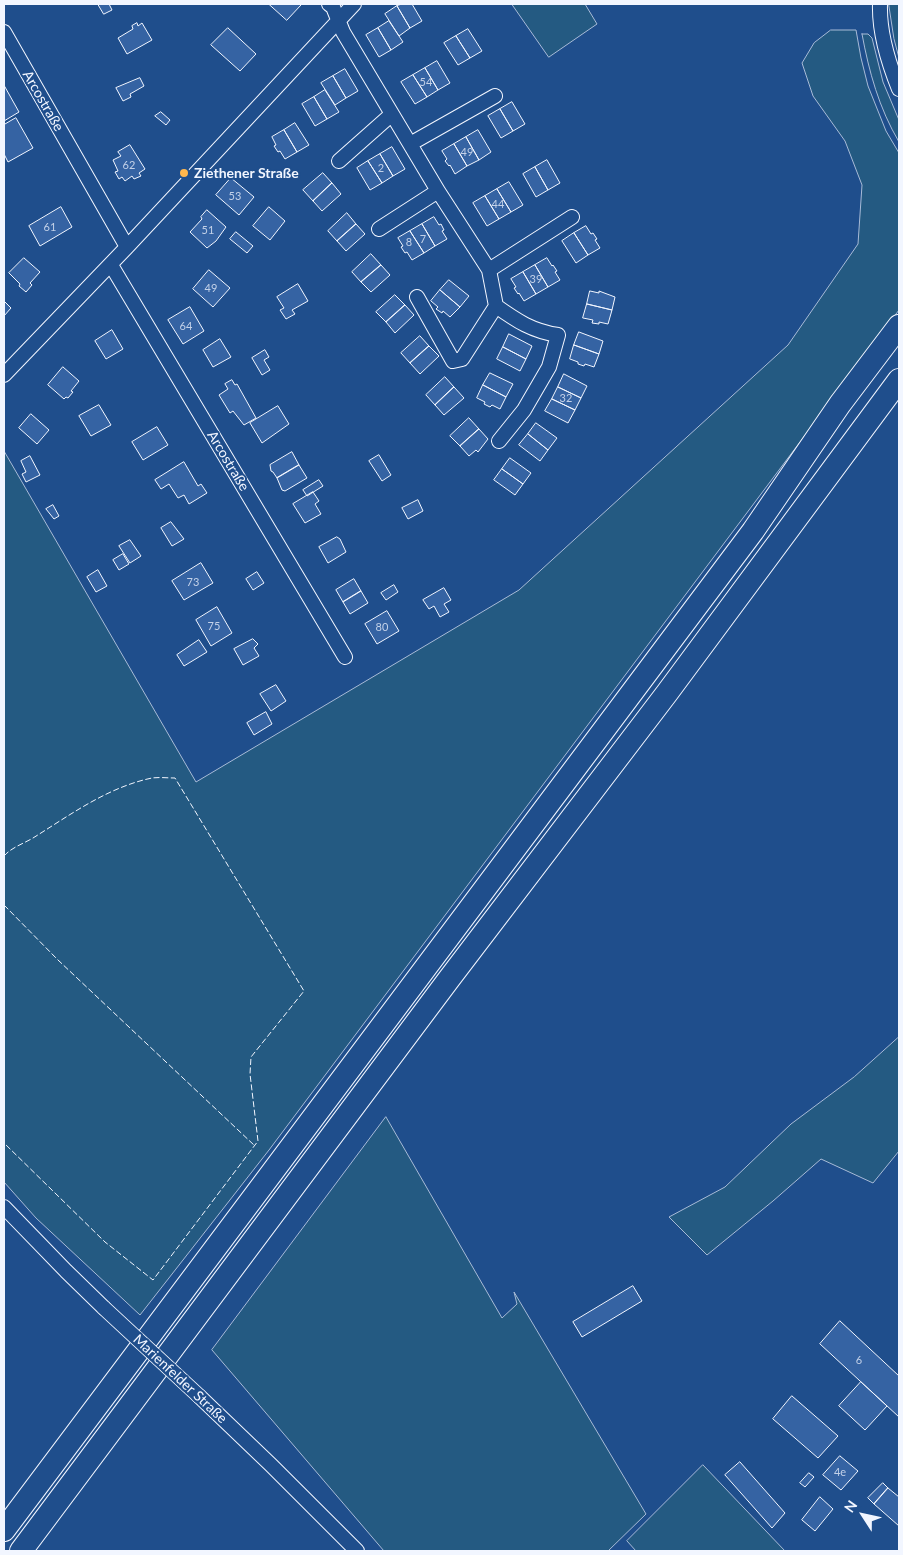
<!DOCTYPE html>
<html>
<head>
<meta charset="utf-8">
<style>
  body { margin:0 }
  #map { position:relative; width:903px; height:1555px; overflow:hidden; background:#1f4e8c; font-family:Lato,sans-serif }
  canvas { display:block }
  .frame { position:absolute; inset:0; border:5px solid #f2f6ff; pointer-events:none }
  .north { position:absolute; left:838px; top:1490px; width:50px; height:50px; -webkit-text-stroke:4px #1f4e8c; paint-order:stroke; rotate:305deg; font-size:14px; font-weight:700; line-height:20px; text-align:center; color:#f2f6ff }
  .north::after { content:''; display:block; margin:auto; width:18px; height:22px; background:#f2f6ff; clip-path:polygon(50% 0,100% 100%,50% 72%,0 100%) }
</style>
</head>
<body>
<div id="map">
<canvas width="903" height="1555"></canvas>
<div class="frame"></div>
<div class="north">N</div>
</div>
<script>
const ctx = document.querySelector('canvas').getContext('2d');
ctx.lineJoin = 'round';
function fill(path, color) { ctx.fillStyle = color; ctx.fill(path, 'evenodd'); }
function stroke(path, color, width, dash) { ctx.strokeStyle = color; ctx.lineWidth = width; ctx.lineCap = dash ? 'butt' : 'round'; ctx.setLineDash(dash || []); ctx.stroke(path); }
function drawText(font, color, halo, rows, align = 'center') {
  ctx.font = font + ' Lato,sans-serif'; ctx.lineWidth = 4; ctx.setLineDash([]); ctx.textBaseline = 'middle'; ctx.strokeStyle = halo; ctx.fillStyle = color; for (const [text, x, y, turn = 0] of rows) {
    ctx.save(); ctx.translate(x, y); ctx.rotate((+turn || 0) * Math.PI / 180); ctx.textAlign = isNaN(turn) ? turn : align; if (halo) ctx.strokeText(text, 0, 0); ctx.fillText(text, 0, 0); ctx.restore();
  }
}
const green = new Path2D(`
  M512,4H585L597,24L549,57Z
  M889,4H899V58L894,39Z
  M831,30H856L861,58L868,86L886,131L899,153V310L269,1150L140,1315L36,1218L4,1182V451L196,782L519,590L788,345L858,244L862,185L845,141L813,96L802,63L814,43Z
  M862,34H868L872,38L883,82L899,120V142C879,108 869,72 862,34Z
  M899,1037V1151L873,1183L821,1159L773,1201L707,1255L669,1217L725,1187L791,1124L854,1077Z
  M386,1117L502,1318L517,1304L514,1292L646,1514L608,1551H384L212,1350Z
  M703,1465L785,1551H636L627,1541Z`);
fill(green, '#245a82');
stroke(green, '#a8bbd7', 1);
const building = new Path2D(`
  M98,4H109L112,10L104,14Z
  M269,4H300L301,5L287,20Z
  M402,4H412L422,21L410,28L397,6Z
  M397,6L410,28L399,36L385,14Z
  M389,21L403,42L391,50L378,28Z
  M137,23L138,26L142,23L152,40L127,54L118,38L133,29L132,26Z
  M228,28L256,54L240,71L211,45Z
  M378,28L391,50L379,57L366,35Z
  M468,29L482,51L470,58L456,36Z
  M456,36L470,58L458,65L444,43Z
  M437,61L450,83L438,90L425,68Z
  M425,68L438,90L427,97L413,75Z
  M345,69L358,91L346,98L333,76Z
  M413,75L427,97L415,104L401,82Z
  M333,76L346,98L335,105L321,83Z
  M140,78L144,86L130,94L131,97L123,101L116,88Z
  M5,87L19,112L4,121V88Z
  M325,90L339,112L327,119L314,97Z
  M314,97L327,119L315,126L302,104Z
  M512,102L525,124L513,131L500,109Z
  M500,109L513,131L501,138L488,116Z
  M161,112L170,120L166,125L155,116Z
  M16,118L33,148L8,162L4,154V125Z
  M295,123L309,145L297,152L284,130Z
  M284,130L297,152L285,159L280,151L278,152L274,146L276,145L272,137Z
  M478,130L491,152L479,160L466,137Z
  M466,137L479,160L467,166L454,144Z
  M454,144L467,166L455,174L450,165L449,166L445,161L447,159L442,151Z
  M130,145L145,169L139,173L141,176L134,179L132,176L125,181L122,177L119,179L115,172L118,171L113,160L121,156L118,152Z
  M392,147L405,169L393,176L380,154Z
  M380,154L393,176L382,183L368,161Z
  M547,160L560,183L548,190L535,167Z
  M368,161L382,183L370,190L357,168Z
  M535,167L548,190L536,197L523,174Z
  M323,173L332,183L313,201L303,190Z
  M231,178L254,197L239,215L216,195Z
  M509,182L523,205L511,212L497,189Z
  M332,183L341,194L322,211L313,201Z
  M497,189L511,212L499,219L485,196Z
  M485,196L499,219L487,226L473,203Z
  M61,207L72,227L40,246L29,226Z
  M269,207L285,221L270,240L253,226Z
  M207,210L226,227L216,241L207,248L190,232L202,219L201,217Z
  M347,213L356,224L337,241L328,231Z
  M434,217L439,225L441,224L444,230L442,231L447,239L435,246L422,224Z
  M356,224L365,234L346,251L337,241Z
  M422,224L435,246L424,253L410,231Z
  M586,226L591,234L593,233L597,239L595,240L600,248L588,255L574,233Z
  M410,231L424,253L412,260L407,252L405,253L401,247L403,246L398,238Z
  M236,232L253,246L247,253L230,239Z
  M574,233L588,255L576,263L562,241Z
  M371,254L381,265L361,282L352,272Z
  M24,258L40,272L30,283L32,285L26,292L19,286L20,284L9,273Z
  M547,258L552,266L553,265L557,271L555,272L560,280L548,287L535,265Z
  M381,265L390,275L371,292L361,282Z
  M535,265L548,287L536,294L523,272Z
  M209,270L230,288L213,307L193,289Z
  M523,272L536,294L524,301L519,293L518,294L514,288L516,287L511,279Z
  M449,280L469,296L460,307L440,290Z
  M298,284L308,301L292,310L295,314L286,319L280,310L284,308L277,297Z
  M440,290L460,307L450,317L443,311L442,313L436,309L438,307L431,301Z
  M590,291L599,293V291L615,297L612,310L587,304Z
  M395,295L405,305L386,322L376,312Z
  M4,301L11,308L4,316Z
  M587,304L612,310L608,324L599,322V324L592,323L593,320L583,318Z
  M405,305L414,315L395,333L386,322Z
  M190,307L204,331L183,344L168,320Z
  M112,330L123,349L106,359L95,341Z
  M579,332L603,341L599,354L574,345Z
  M509,334L532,346L526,359L503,347Z
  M420,336L429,346L410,363L401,353Z
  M220,339L231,357L213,367L203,350Z
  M574,345L599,354L594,367L585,364L584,366L578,364V362L570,359Z
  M429,346L439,356L420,374L410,363Z
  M503,347L526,359L520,371L497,359Z
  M265,350L269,357L264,360L270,370L262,375L252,358Z
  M63,367L79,381L71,391L73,392L68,398L66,397L64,399L48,385Z
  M490,373L513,384L506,397L483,385Z
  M564,374L587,386L581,398L558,387Z
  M445,377L454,387L435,405L426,395Z
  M232,380L235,385L237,384L256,418L244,425L233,411L230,413L219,395L228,389L225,384Z
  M483,385L506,397L500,409L492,405L490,407L484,404L485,402L477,398Z
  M454,387L464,398L444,415L435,405Z
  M558,387L581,398L575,410L552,399Z
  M552,399L575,410L568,423L545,411Z
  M99,405L111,425L91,436L79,416Z
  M278,406L289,424L262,443L250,423Z
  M31,414L49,430L37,444L19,428Z
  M469,418L479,429L460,446L450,436Z
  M536,423L557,438L548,450L528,434Z
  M157,427L168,445L143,460L132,442Z
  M479,429L488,439L478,452L476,450L469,456L460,446Z
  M528,434L548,450L540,461L519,445Z
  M292,452L299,465L277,478L273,472L271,471L270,465Z
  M379,455L391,475L382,481L369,461Z
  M30,456L40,475L26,482L22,474L26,472L21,461Z
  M510,458L531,473L523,484L502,469Z
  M184,462L198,486L201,484L207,493L189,504L184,495L178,498L169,484L161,489L155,480Z
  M299,465L307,478L285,491L282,490L277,478Z
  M502,469L523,484L515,495L494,480Z
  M319,480L323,486L307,496L303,490Z
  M313,492L319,501L315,504L321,514L305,523L293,504Z
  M418,500L423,511L408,519L402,508Z
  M53,505L59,516L54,519L46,509Z
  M171,522L184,539L172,546L161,528Z
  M337,537L340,539L346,552L328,563L319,547Z
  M130,540L141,556L130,563L119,546Z
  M123,554L129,564L119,570L113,560Z
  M201,563L213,583L184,600L172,581Z
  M98,570L107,586L96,592L87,577Z
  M257,572L264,583L253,590L246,579Z
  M354,579L361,591L343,602L336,590Z
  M394,585L398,592L386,600L381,593Z
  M444,588L451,600L444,604L449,612L440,617L434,606L429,609L423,600Z
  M361,591L368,603L350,614L343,602Z
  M217,607L232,633L211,646L196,620Z
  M387,611L399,631L377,644L365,624Z
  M253,639L258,644L254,648L259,656L243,665L234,649Z
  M199,640L207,652L184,666L177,655Z
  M276,685L286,701L271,711L260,694Z
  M266,712L272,724L254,735L247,723Z
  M633,1286L642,1301L582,1337L573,1322Z
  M840,1321L899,1376V1417L820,1344Z
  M861,1382L887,1406L865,1430L839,1406Z
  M792,1396L838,1436L818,1458L773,1419Z
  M840,1456L858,1471L841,1490L823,1475Z
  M740,1462L785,1513L772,1528L725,1475Z
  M809,1473L814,1477L805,1487L800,1483Z
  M883,1483L888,1488L874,1504L868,1498Z
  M888,1488L899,1497V1526L874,1504Z
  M820,1497L833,1509L815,1531L802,1520Z`);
fill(building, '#3563a3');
stroke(building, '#f2f6ff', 1);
const minor = new Path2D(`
  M329,4L333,7L343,32L438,191L489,270L496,306C517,321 532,331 558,335L549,367L524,410L499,441
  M880,4C879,33 888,62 899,89
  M4,32L127,247
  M410,144L495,96
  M339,161L392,114
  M379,229L438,191
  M111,265L345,657
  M489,270L572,217
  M417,297L453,361L462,359L496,306
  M4,375L127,247L354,4
  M4,1207L66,1271L104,1308
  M200,1397L271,1465L357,1551`);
const primary = new Path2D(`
  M4,1530L753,531L840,404L899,326
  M21,1551L449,979L667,693L899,380`);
stroke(minor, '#f2f6ff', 16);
stroke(primary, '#f2f6ff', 24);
stroke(minor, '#1f4e8c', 14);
stroke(primary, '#1f4e8c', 22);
const minorBridge = new Path2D(`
  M104,1308L200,1397`);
stroke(minorBridge, '#f2f6ff', 16, []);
stroke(minorBridge, '#1f4e8c', 14);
stroke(new Path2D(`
  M4,856C12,847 23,844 33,838C70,815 108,787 152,778C159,777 168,778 175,778L304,991L251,1057L250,1074L258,1141L153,1280L105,1242L4,1143
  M4,905L58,960L255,1146`), '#f2f6ff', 1, [6, 2.5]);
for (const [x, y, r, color] of [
  [184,173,5,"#ffb74d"]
]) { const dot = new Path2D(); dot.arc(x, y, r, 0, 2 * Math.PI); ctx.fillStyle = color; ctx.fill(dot); stroke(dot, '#1f4e8c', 2); }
drawText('11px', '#c3d1e8', null, [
  ["54",426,82],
  ["49",467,152],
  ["62",129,165],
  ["2",381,168],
  ["53",235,196],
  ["44",498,204],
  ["61",50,227],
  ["51",208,230],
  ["7",423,239],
  ["8",409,242],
  ["39",536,279],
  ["49",211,288],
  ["64",186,326],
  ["32",566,398],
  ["73",193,582],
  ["75",214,626],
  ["80",382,627],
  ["6",859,1360],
  ["4e",840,1472]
]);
drawText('14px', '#f2f6ff', '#1f4e8c', [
  ["Arcostraße",43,101,60],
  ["Arcostraße",228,461,59],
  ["Marienfelder Straße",180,1379,43]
]);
drawText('bold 14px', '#f2f6ff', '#1f4e8c', [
  ["Ziethener Straße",194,173]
], 'left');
</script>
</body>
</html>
